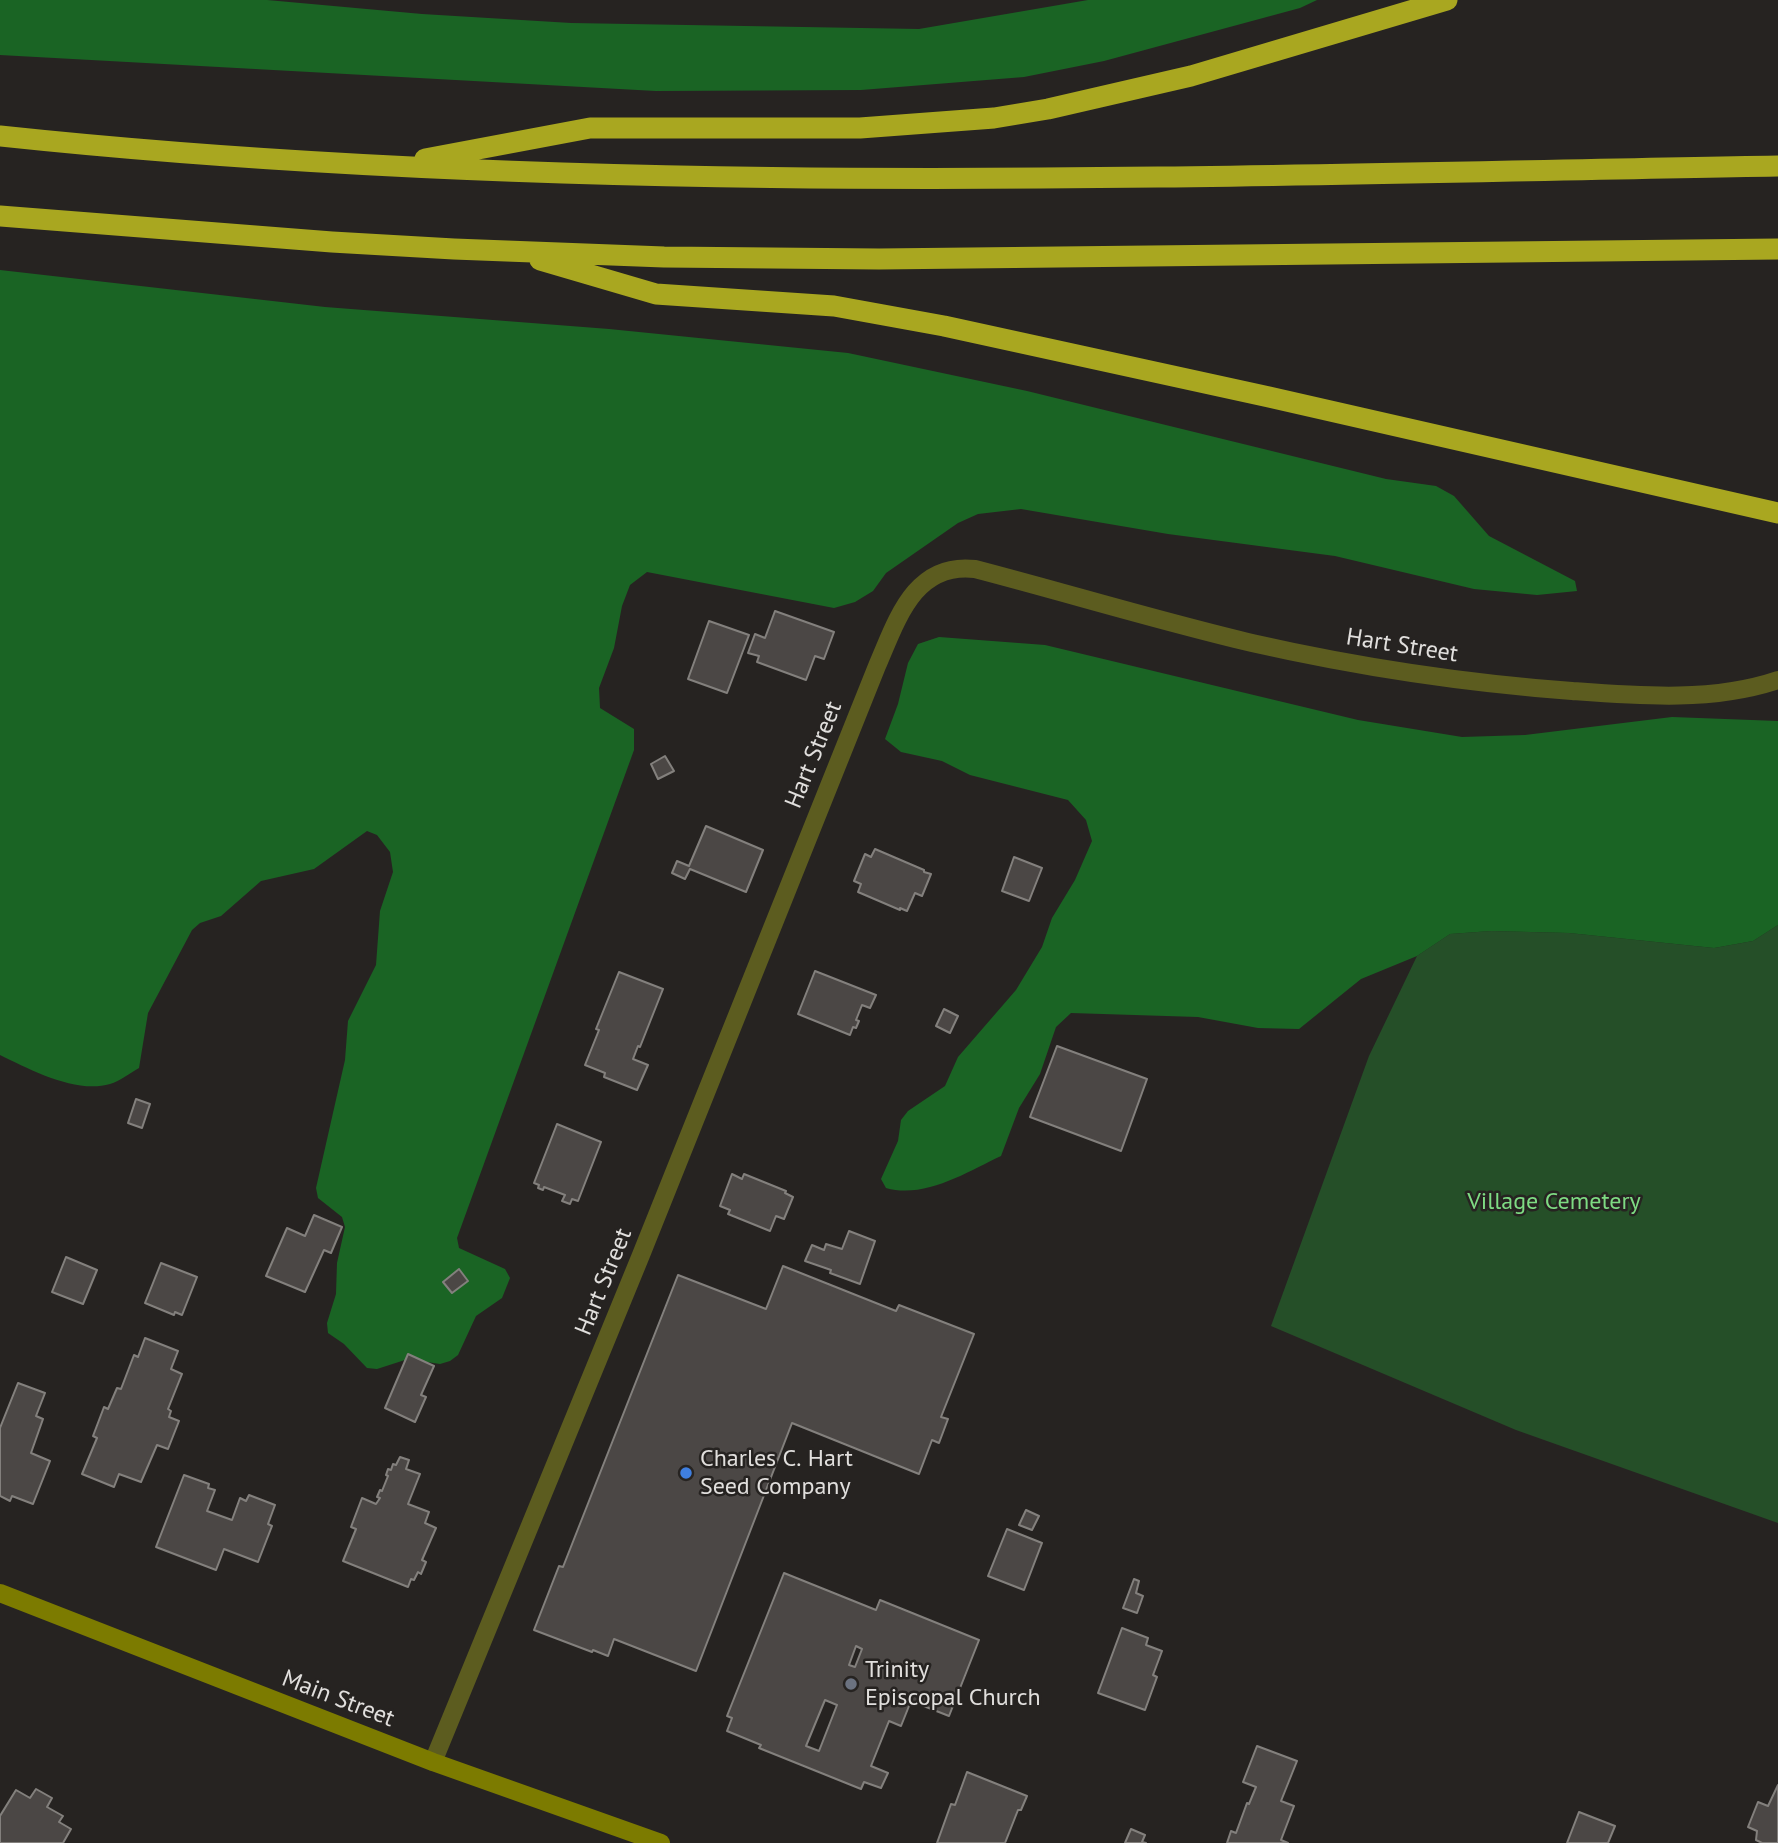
<!DOCTYPE html>
<html>
<head>
<meta charset="utf-8">
<style>
  body { margin:0 }
  canvas { display:block; background:#262321 }
</style>
</head>
<body>
<canvas width="1778" height="1843"></canvas>
<script>
const ctx = document.querySelector('canvas').getContext('2d');
ctx.lineJoin = 'round';
function fill(path, color) { ctx.fillStyle = color; ctx.fill(path, 'evenodd'); }
function stroke(path, color, width, dash) { ctx.strokeStyle = color; ctx.lineWidth = width; ctx.lineCap = dash ? 'butt' : 'round'; ctx.setLineDash(dash || []); ctx.stroke(path); }
function drawText(font, color, halo, rows, align = 'center') {
  ctx.font = font + ' "PT Sans",sans-serif'; ctx.lineWidth = 5; ctx.setLineDash([]); ctx.textBaseline = 'middle'; ctx.strokeStyle = halo; ctx.fillStyle = color; for (const [text, x, y, turn = 0] of rows) {
    ctx.save(); ctx.translate(x, y); ctx.rotate((+turn || 0) * Math.PI / 180); ctx.textAlign = isNaN(turn) ? turn : align; if (halo) ctx.strokeText(text, 0, 0); ctx.fillText(text, 0, 0); ctx.restore();
  }
}
fill(new Path2D(`
  M1778,925V1523L1516,1430L1271,1326L1369,1056L1417,956L1450,934L1491,931L1569,933L1714,948L1753,941Z`), '#254f28');
fill(new Path2D(`
  M0,0H267L422,14L571,23L919,29L1088,0H1317L1300,8L1104,61L1024,77L861,90L656,91L0,55Z
  M0,270L325,307L609,329L848,353L1027,391L1386,479L1436,486L1454,496L1489,536L1575,581L1577,591L1537,595L1474,589L1335,556L1168,534L1021,509L978,514L958,523L886,573L873,591L855,602L834,608L647,572L630,585L622,606L614,648L599,688L600,708L634,729V750L457,1238L459,1248L505,1269L510,1278L502,1298L476,1316L458,1355L450,1361L440,1364L408,1359L377,1369L367,1368L344,1344L328,1333L327,1323L336,1294L337,1263L345,1227L342,1217L318,1198L316,1188L345,1060L348,1021L376,965L380,911L393,872L390,852L377,835L367,831L314,869L261,881L221,916L200,923L192,930L148,1013L139,1068C130,1073 120,1081 110,1084C76,1094 31,1070 0,1055Z
  M939,637L1045,645L1358,720L1462,737L1525,735L1672,717L1778,721V925L1753,941L1714,948L1569,933L1491,931L1450,934L1417,956L1361,979L1299,1029L1258,1028L1198,1017L1071,1013L1056,1027L1040,1074L1019,1108L1001,1156C967,1172 925,1199 886,1188L881,1179L898,1141L901,1120L908,1111L945,1086L958,1057L1016,990L1042,947L1052,918L1075,880L1092,841L1086,820L1068,800L970,775L942,761L901,752L885,739L898,704L908,663L918,644Z`), '#1a6424');
const building = new Path2D(`
  M775,611L834,632L824,659L815,656L806,680L757,662L759,656L748,653L755,634L765,638Z
  M709,621L749,635L727,693L688,679Z
  M665,756L674,771L658,779L651,764Z
  M706,826L763,850L746,892L690,869L685,879L672,873L677,861L689,866Z
  M875,849L924,870V872L931,874L922,896L915,893L907,911L900,908V910L858,892L861,884L854,881L865,854L871,857Z
  M1014,857L1042,868L1029,901L1002,891Z
  M815,971L876,995L870,1008L862,1005L856,1020L859,1021L856,1028L853,1027L850,1035L798,1014Z
  M619,972L663,989L640,1047L638,1046L633,1059L648,1065L637,1090L604,1077L605,1073L585,1065L599,1030L596,1029Z
  M944,1009L958,1016L950,1033L936,1026Z
  M1057,1046L1147,1079L1121,1151L1030,1117Z
  M136,1099L150,1104L142,1128L128,1123Z
  M557,1124L601,1142L578,1201L572,1199L570,1204L562,1201L565,1195L544,1187L543,1190L538,1188L539,1185L534,1183Z
  M732,1174L742,1179L744,1174L786,1191L785,1193L793,1197L784,1219L776,1216L770,1231L728,1214L730,1210L720,1206Z
  M314,1215L342,1227L331,1253L324,1250L305,1292L266,1276L287,1228L305,1236Z
  M849,1231L875,1241L860,1284L830,1273L831,1270L805,1261L812,1245L824,1250L826,1244L842,1249Z
  M66,1257L97,1270L83,1304L52,1292Z
  M161,1263L197,1277L182,1315L175,1312L174,1315L145,1303Z
  M783,1266L896,1311L899,1305L974,1334L941,1417L948,1419L939,1443L932,1440L919,1474L792,1423L696,1671L614,1639L608,1656L593,1650L592,1652L534,1630L559,1566L563,1567L678,1275L766,1309Z
  M459,1269L468,1281L452,1293L443,1282Z
  M145,1338L178,1351L171,1369L182,1374L168,1409L171,1411L169,1417L179,1421L168,1449L157,1445L141,1482L119,1474L114,1487L82,1474L97,1438L93,1436L104,1407L108,1409L117,1388L121,1389L134,1355L138,1357Z
  M408,1354L434,1366L421,1395L426,1397L415,1422L385,1408Z
  M18,1383L45,1393L36,1416L43,1419L31,1453L50,1461L33,1504L12,1496L10,1501L0,1496V1428Z
  M400,1457L409,1460L406,1469L420,1474L408,1504L429,1512L425,1523L436,1528L422,1560L426,1562L421,1574L418,1572L414,1580L411,1579L408,1587L343,1561L356,1529L351,1527L362,1498L376,1504L380,1498L377,1497L380,1490L382,1491L388,1476L386,1475L388,1469L391,1470L393,1464L396,1465Z
  M184,1475L209,1484L208,1488L215,1490L207,1511L232,1520L240,1498L246,1501L249,1495L275,1505L268,1524L272,1526L258,1562L224,1549L216,1570L156,1547Z
  M1026,1510L1039,1516L1032,1530L1019,1525Z
  M1007,1529L1042,1543L1024,1590L988,1576Z
  M784,1573L876,1610L880,1600L979,1640L949,1716L911,1701L901,1726L889,1721L871,1766L888,1773L881,1788L864,1782L861,1789L759,1748L761,1745L727,1731L732,1718L727,1716ZM856,1646L862,1649L855,1667L849,1665ZM825,1700L837,1705L819,1751L806,1746Z
  M1134,1579L1139,1581L1136,1593L1143,1596L1137,1613L1123,1608Z
  M1122,1628L1148,1638L1146,1645L1162,1651L1153,1675L1157,1677L1145,1710L1098,1693Z
  M1257,1746L1297,1761L1281,1801L1294,1806L1281,1840L1288,1843H1227L1231,1831L1236,1833L1247,1803L1249,1804L1256,1787L1243,1782Z
  M967,1772L1027,1796L1021,1810H1018L1005,1843H937L951,1804L955,1805Z
  M1778,1785V1843H1762L1756,1840L1757,1831L1748,1827L1758,1802L1768,1806Z
  M36,1789L52,1798L47,1807L63,1816L59,1822L71,1829L63,1843H0V1816L16,1790L30,1798Z
  M1579,1812L1615,1826L1608,1843H1567Z
  M1131,1829L1145,1835L1142,1842L1146,1843H1125Z`);
fill(building, '#4b4745');
stroke(building, '#83807d', 2);
stroke(new Path2D(`
  M433,1762L641,1255L877,666C897,620 914,562 975,569C1067,593 1159,621 1252,643C1358,667 1464,683 1572,691C1640,696 1713,702 1778,680`), '#5c5c1f', 18);
stroke(new Path2D(`
  M0,1593L433,1762L661,1843`), '#7c7b00', 18);
stroke(new Path2D(`
  M0,136C591,199 1185,176 1778,166
  M425,159L590,128H860L994,118L1048,109L1191,76L1447,0
  M0,216L332,242L454,249L664,257L879,259L1778,249
  M540,260L656,294L834,306L944,326L1269,397L1778,513`), '#a9a720', 21);
for (const [x, y, r, color] of [
  [686,1473,7,"#3f7fe0"],
  [851,1684,7,"#6b7280"]
]) { const dot = new Path2D(); dot.arc(x, y, r, 0, 2 * Math.PI); ctx.fillStyle = color; ctx.fill(dot); stroke(dot, '#262321', 2.5); }
drawText('24px', '#e1dfdd', '#262321', [
  ["Hart Street",1402,646,9],
  ["Hart Street",814,755,-68],
  ["Hart Street",604,1282,-68],
  ["Main Street",338,1699,21]
]);
drawText('24px', '#7edb83', '#262321', [
  ["Village Cemetery",1554,1202]
]);
drawText('24px', '#e1dfdd', '#262321', [
  ["Charles C. Hart",700,1459],
  ["Seed Company",700,1487],
  ["Trinity",865,1670],
  ["Episcopal Church",865,1698]
], 'left');
</script>
</body>
</html>
